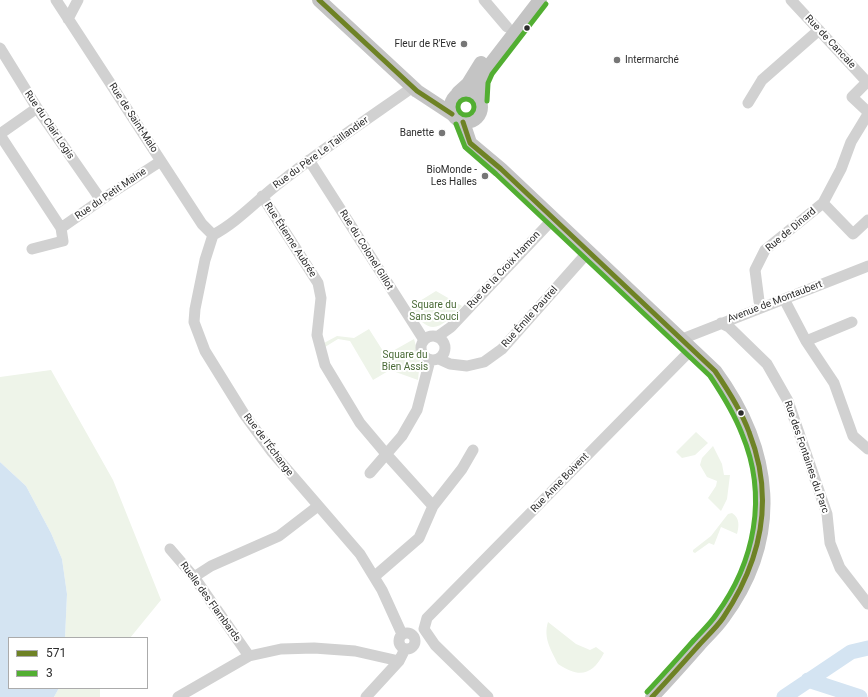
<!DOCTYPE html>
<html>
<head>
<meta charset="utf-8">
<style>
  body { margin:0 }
  #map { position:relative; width:868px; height:697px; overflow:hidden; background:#fff; font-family:Roboto,sans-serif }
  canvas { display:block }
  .legend { position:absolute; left:8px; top:637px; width:140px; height:52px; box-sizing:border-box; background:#fff; border:1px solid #ababab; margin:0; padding:5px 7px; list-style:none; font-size:12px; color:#2c2c2c }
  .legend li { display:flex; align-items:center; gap:8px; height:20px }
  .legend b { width:20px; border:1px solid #ababab }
</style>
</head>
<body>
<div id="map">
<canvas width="868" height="697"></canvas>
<ul class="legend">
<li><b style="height:5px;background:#6e8225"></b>571</li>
<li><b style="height:5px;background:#52ae32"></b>3</li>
</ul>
</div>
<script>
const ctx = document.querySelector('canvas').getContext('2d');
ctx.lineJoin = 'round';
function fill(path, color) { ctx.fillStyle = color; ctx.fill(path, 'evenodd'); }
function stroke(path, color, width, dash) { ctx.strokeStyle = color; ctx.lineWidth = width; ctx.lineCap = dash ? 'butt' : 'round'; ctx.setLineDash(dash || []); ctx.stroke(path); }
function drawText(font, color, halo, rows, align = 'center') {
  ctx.font = font + ' Roboto,sans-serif'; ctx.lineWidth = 4; ctx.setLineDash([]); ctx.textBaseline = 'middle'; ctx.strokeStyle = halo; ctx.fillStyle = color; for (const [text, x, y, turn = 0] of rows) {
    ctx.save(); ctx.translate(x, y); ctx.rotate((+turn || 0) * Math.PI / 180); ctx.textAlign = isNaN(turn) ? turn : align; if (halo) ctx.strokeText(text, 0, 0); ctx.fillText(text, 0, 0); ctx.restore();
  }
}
fill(new Path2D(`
  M436,291L462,306C440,329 430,338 410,307Z
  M369,329L383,351L391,352L414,339L420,360L418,380L390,370L373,380L350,341L338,339L325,347L324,343L337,336L354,338Z
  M51,370L113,480L161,600L130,638H65L67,594L62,559L51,533L26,486L0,462V377Z
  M696,432L708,443L695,455L682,458L676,452Z
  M713,446L722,464L724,475H730L727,499L721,511L708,498L716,486L717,481L707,477L700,465L702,458Z
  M732,513C740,518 739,526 737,534L721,527L714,545L709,543L695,553L693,552V550L711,536L728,514Z
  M548,622L576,644L590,650L596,647L604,653C592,676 579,678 558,664C551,650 543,638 548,622Z
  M59,688H100V697H54Z`), '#eef4e9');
fill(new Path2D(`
  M0,462L26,486L51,533L62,559L67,594L65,638H9V688H59L54,697H0Z`), '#d4e4f2');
stroke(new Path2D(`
  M808,680L860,697
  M784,697L851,652L868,648`), '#d4e4f2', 15);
stroke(new Path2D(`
  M56,0L202,224L213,235
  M484,0L507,27
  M791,0L868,83
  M68,19L78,0
  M0,48L37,108L101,200
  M867,82L852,97L868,112
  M748,103L762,80L819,30
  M0,134L37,108
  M0,135L61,228L63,241L32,249
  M309,160L424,340
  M262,196L318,283L321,298L317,335L325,365L360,423L387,455L433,506
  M823,203L853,234L868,220
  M61,228L101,200L161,161
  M213,235L205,260L195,309L194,322L205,351L244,414L272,452L360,554L382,590L402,634
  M213,235C238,222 259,198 282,181C324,148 369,118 413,87
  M784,299L806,341L834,383L853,436L868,449
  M762,307L759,301L755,270L765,250L823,203L841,169L851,142L868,114
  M721,323L729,327L767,364L788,401L827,514L830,543L840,568L868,604
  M421 348a12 12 0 1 1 24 0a12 12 0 1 1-24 0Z
  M437,337L451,327L553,219
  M682,339L868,266
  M806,341L852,322
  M439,359L450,364L467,366L484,362L502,349L588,252
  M370,473L402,436L417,410L430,360
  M170,549L194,577L249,656
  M375,576L419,538L433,506L462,469L473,450
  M194,577L211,566L279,536L318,506
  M399 641a8 8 0 1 1 16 0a8 8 0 1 1-16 0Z
  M178,697L249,656L281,649L314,648L355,651L399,661
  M366,697L399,661L405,649
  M488,697L435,645L424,629L427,618L685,356L693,349`), '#d1d1d1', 11);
stroke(new Path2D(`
  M319,0L417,91L452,114
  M451 107a15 15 0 1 1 30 0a15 15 0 1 1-30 0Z
  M458,93L468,84L481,63
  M480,101L481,81L486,70L540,0
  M463,122L470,143L501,169L715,371C773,450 783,537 723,618C716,628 707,636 699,645C684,662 668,680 652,697`), '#c4c4c4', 14);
stroke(new Path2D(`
  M319,0L417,91L452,114
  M463,122L470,143L501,169L715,371C728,390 741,410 749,432C775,498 762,560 723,618C716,628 707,636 699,645C683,663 668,680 652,697`), '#6e8225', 5);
stroke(new Path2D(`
  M458 107a8 8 0 1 1 16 0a8 8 0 1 1-16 0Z
  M487,101L488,83L492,74L546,4
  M456,124L465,147L496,174L710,376C722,394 734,413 742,434C768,496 755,562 716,615C710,624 701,632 694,640C678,658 663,675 647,692`), '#52ae32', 5);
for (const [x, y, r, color] of [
  [527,28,3.5,"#2c2c2c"],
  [464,44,4,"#767676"],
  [617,60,4,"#767676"],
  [442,133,4,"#767676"],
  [485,176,4,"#767676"],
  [741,413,3.5,"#2c2c2c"]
]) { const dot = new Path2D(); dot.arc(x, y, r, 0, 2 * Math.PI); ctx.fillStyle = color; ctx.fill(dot); stroke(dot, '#fff', 1.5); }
drawText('10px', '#2c2c2c', '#fff', [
  ["Rue de Cancale",830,42,47],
  ["Rue de Saint-Malo",133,118,57],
  ["Rue du Clair Logis",49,125,56],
  ["Rue du Père Le Taillandier",321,153,-36],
  ["Rue du Petit Maine",111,194,-34],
  ["Rue de Dinard",791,230,-40],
  ["Rue Étienne Aubrée",290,240,57],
  ["Rue du Colonel Gillot",366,250,58],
  ["Rue de la Croix Hamon",504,270,-47],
  ["Avenue de Montaubert",775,302,-21],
  ["Rue Émile Pautrel",530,317,-48],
  ["Rue de l'Échange",268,445,53],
  ["Rue des Fontaines du Parc",806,457,71],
  ["Rue Anne Boivent",560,483,-46],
  ["Ruelle des Flambards",210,602,54]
]);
drawText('10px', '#2c2c2c', '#fff', [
  ["Fleur de R'Eve",456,44],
  ["Intermarché",625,60,"left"],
  ["Banette",434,133],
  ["BioMonde -",477,170],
  ["Les Halles",477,182]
], 'right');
drawText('10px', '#496a36', '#fff', [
  ["Square du",434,305],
  ["Sans Souci",434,317],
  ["Square du",405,355],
  ["Bien Assis",405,367]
]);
</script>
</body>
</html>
